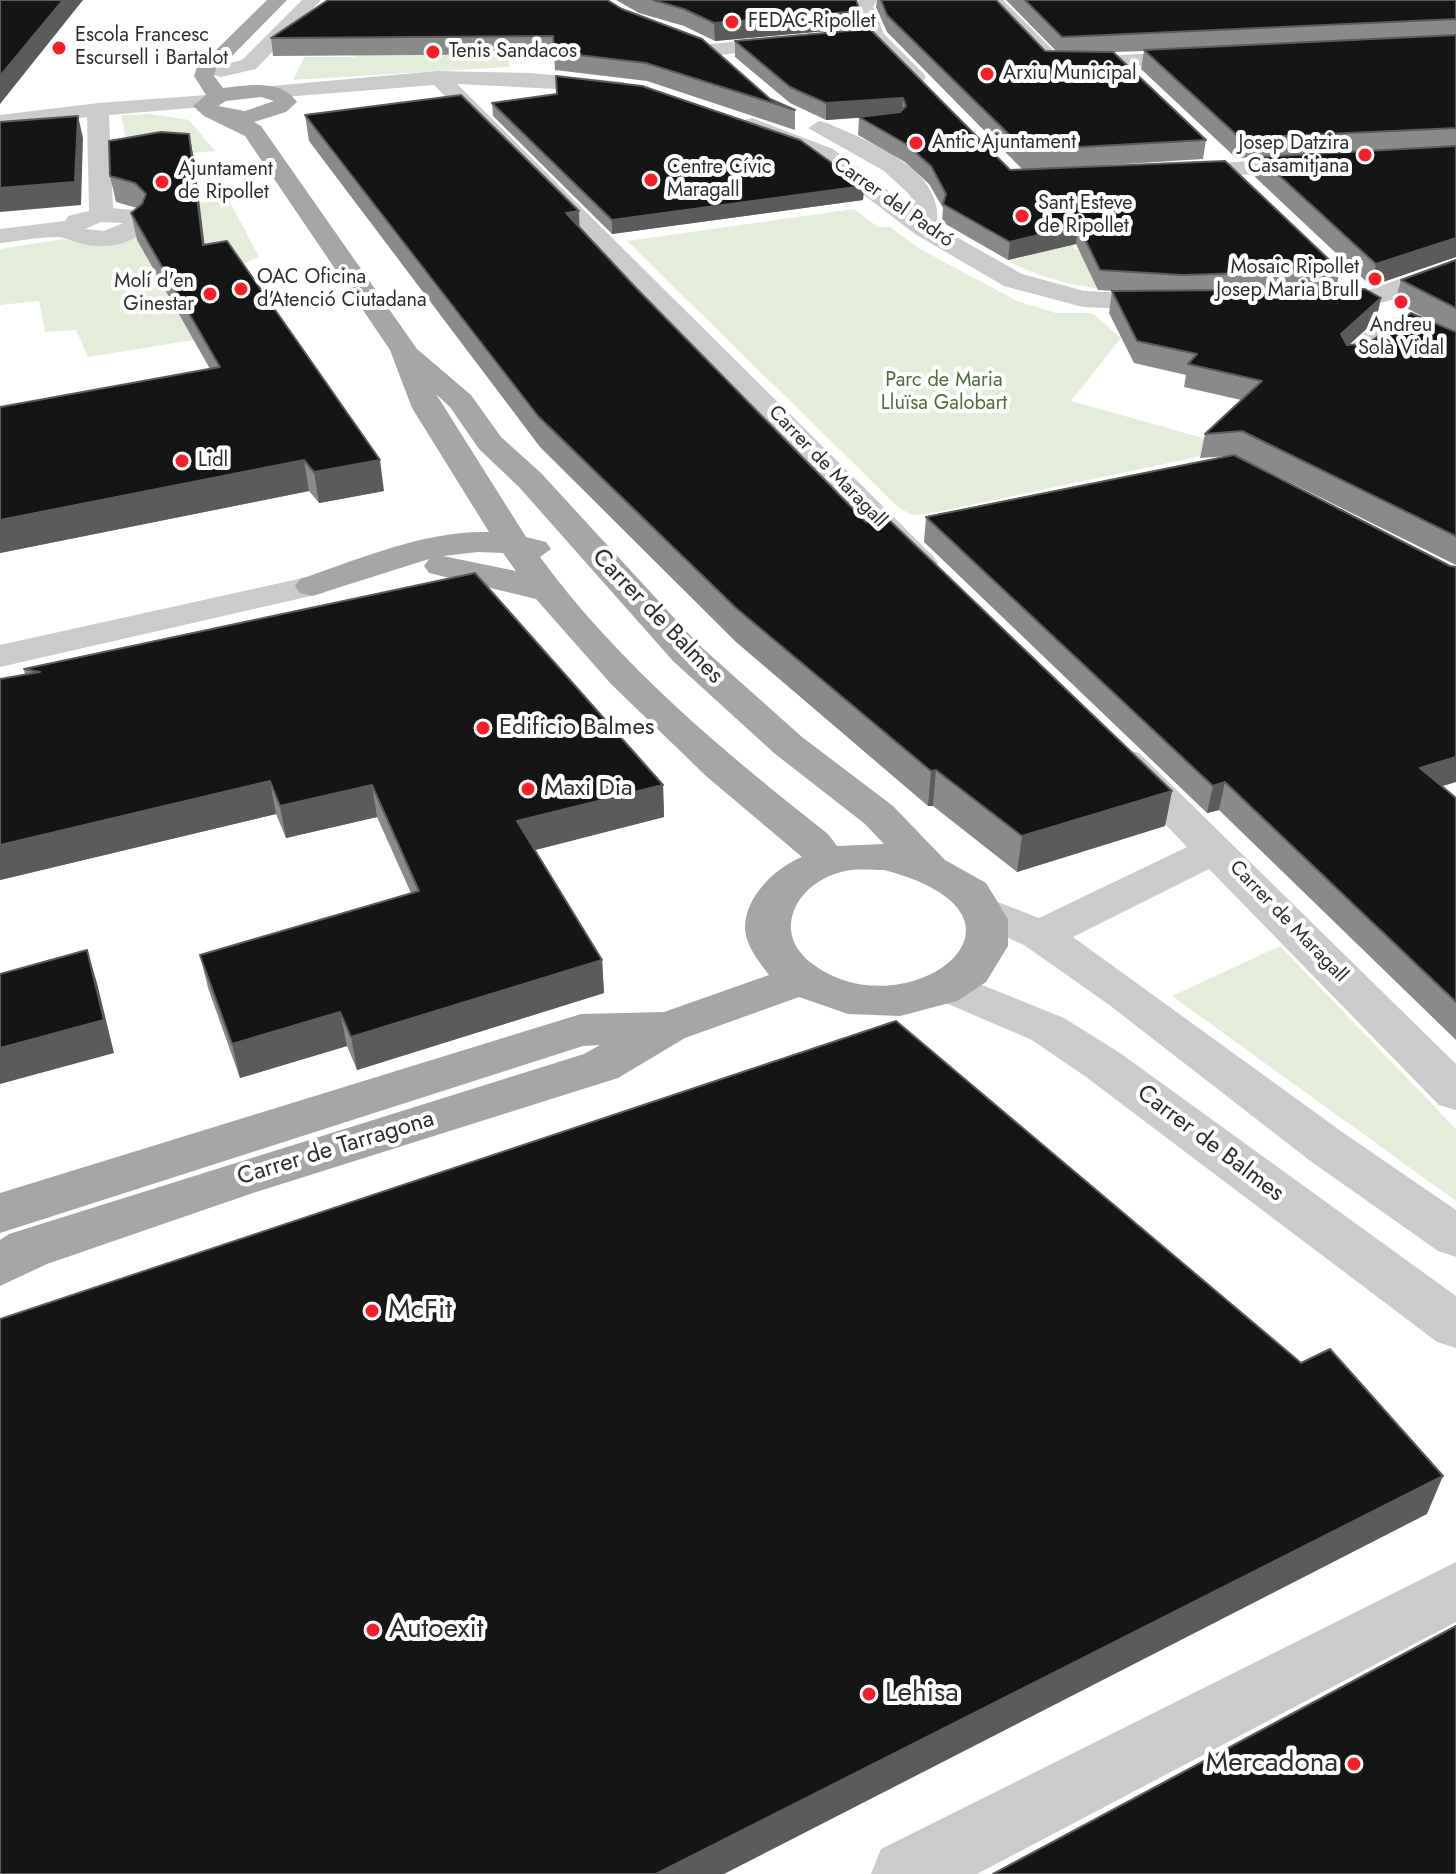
<!DOCTYPE html>
<html>
<head>
<meta charset="utf-8">
<style>
  body { margin:0 }
  canvas { display:block; background:#fff }
</style>
</head>
<body>
<canvas width="1456" height="1874"></canvas>
<script>
const ctx = document.querySelector('canvas').getContext('2d');
ctx.lineJoin = 'round';
function fill(path, color) { ctx.fillStyle = color; ctx.fill(path, 'evenodd'); }
function stroke(path, color, width, dash) { ctx.strokeStyle = color; ctx.lineWidth = width; ctx.lineCap = dash ? 'butt' : 'round'; ctx.setLineDash(dash || []); ctx.stroke(path); }
function drawText(font, color, halo, rows, align = 'center') {
  ctx.font = font + ' Jost,sans-serif'; ctx.lineWidth = 8; ctx.setLineDash([]); ctx.textBaseline = 'middle'; ctx.strokeStyle = halo; ctx.fillStyle = color; for (const [text, x, y, turn = 0] of rows) {
    ctx.save(); ctx.translate(x, y); ctx.rotate((+turn || 0) * Math.PI / 180); ctx.textAlign = isNaN(turn) ? turn : align; if (halo) ctx.strokeText(text, 0, 0); ctx.fillText(text, 0, 0); ctx.restore();
  }
}
fill(new Path2D(`
  M363,31L512,48L509,67L293,80L304,57H354Z
  M149,114L189,120L215,151L130,157L121,115Z
  M229,200L259,257L232,269L275,327L88,357L76,330L45,332L39,301L0,305V249L64,239L86,243L134,234L115,210Z
  M854,209L878,227H890L920,249L1019,302L1056,313H1092L1121,338L1071,401L1239,448L938,512L912,515L898,507L627,241Z
  M1072,244L1075,249H1105L1132,293C1089,288 1047,282 1008,261Z
  M1280,946L1456,1129V1201L1172,996Z`), '#e3edda');
fill(new Path2D(`
  M302,0H321L256,69L221,77L214,75L211,71L214,67L242,60Z
  M859,0H877L873,7L884,34L923,73L926,77L923,81H909L868,40L855,7Z
  M983,0H1003L1061,58L1202,51L1212,57L1202,63L1056,70L1049,68Z
  M793,36L800,38L803,42L800,46L711,56L701,50L711,44Z
  M438,71L531,73L624,82L627,86L624,90L617,92L457,84L933,556L938,563L933,570L921,573L909,570L434,85L272,98L261,92L272,86Z
  M207,95L215,96L218,101L215,106L109,115L113,208L138,211L149,222C141,243 108,249 88,245C78,244 66,237 57,237C39,237 19,241 0,243V229L65,221L68,216L89,211L87,117L0,129V115L98,103ZM101,222L123,223L104,231L85,229Z
  M752,118L833,149L914,210L910,195L884,171L808,128L819,121L827,123C869,142 945,168 937,226L1022,274L1084,291L1171,295L1180,297L1184,303L1180,309L1171,311L1083,307L1004,286L915,234L817,159L744,130L741,125L744,120Z
  M1315,157L1323,159L1327,164L1323,169L1172,180L1160,173L1172,166Z
  M1456,259V276C1409,293 1361,318 1311,306L1307,300L1311,294L1363,292Z
  M1405,315L1415,317L1419,323L1415,329L1396,335L1362,365H1342L1338,359L1342,353L1376,323Z
  M312,576L324,579L329,586L324,593L0,667V645Z
  M1125,749L1139,753L1456,1064V1110L1439,1105L1209,869L1073,937L1345,1134L1456,1210V1257L1438,1251L1309,1160L1108,1004L1024,945L970,921L963,911L970,901L985,897L1039,918L1187,847L1105,761L1111,753Z
  M950,972L1064,1018L1120,1053L1456,1296V1348L1437,1342L1086,1077L1032,1040L934,998L927,987L934,976Z
  M1456,1562V1622L977,1874H871L881,1849Z`), '#cbcbcb');
fill(new Path2D(`
  M267,0H287L228,60L216,68L214,76L223,88C248,86 280,78 297,102L286,112L254,122L261,126L417,349L471,395L501,437L541,473L699,645L802,737L893,806L945,860L986,883L1008,919V946L986,982L957,1001L900,1016L848,1014L799,997L685,1038L618,1078L253,1193L47,1264L0,1286V1240L9,1234L584,1054L600,1045L583,1046L0,1233V1193L581,1014L664,1012L769,975C760,963 750,951 746,936C739,902 774,868 802,857L706,776L611,684L536,599L429,573L424,566L429,559L312,596L300,593L295,586L300,579C360,559 425,530 489,532L412,408L390,350L245,136L204,116L193,106L206,95L194,76L199,61L214,52ZM261,97L274,101L245,111L218,106L226,101ZM436,394L450,407L479,449L519,487L673,661L774,753L865,824L884,844L837,846L828,834C724,752 619,665 540,557L551,549L546,542L526,537ZM478,552L503,553L516,571L443,556ZM884,870C1063,917 907,1033 814,965C770,934 795,884 841,872C854,868 870,870 884,870Z`), '#a6a6a6');
fill(new Path2D(`
  M607,0L770,99L795,110V130L647,81L555,70L554,54L273,56L271,38Z
  M616,0H856L859,28L715,41L684,26L639,13Z
  M877,0H996L1045,51H1056L1006,0H1456V257L1371,286L1255,177L1259,157L1236,158L1141,69L1144,51L1114,52L1206,140L1203,159L1046,169L1340,270L1336,289L1381,298L1376,320L1349,345L1367,344L1439,325L1395,302L1401,280L1456,260V565L1235,455L1450,566L1456,567V782L1442,786L1456,798V1040L1219,810L1207,813L924,542L926,517L1229,456L1200,458L1205,434L1241,400L1184,387L1186,375L1134,363L1109,313L1112,291H1114L1098,290L1076,244L1008,260L942,222L943,208L929,184L905,162L858,135L859,118L826,120L790,103L735,57V41L870,29L1010,170H1023L887,32L876,7Z
  M492,103L864,186L863,200L612,234L493,116Z
  M305,115L579,211V227L637,289L866,522L1172,791L1165,826L1017,872L933,806H928L736,642L540,447L309,141Z
  M194,159L204,245L384,491L319,503L309,491L0,553V407L210,369L137,240L131,213L137,208L116,202L110,176Z
  M24,669L663,785L664,817L534,850L602,960L604,993L357,1070L347,1046L240,1078L208,988L200,955L411,893L377,817L286,838L276,814L0,880V679L25,675Z`), '#8a8a8a');
fill(new Path2D(`
  M63,0H83L0,104V76Z
  M860,11L859,28L715,41L714,23Z
  M903,98L902,114L826,120V103Z
  M78,116L83,138L81,205L0,212V188Z
  M189,134L194,159L208,272L203,245Z
  M864,186L863,200L612,234V220Z
  M579,211L580,239L566,213Z
  M1078,225L1076,244L1008,260L1010,242Z
  M1456,238V257L1371,286L1376,264Z
  M1381,298L1376,320L1336,357L1341,334Z
  M304,460L309,491L0,553V520Z
  M380,460L384,491L319,503L314,472Z
  M1456,757V782L1412,795L1420,768Z
  M936,770L933,806H928L931,771Z
  M270,781L276,814L0,880V845Z
  M1225,782L1219,810L1207,813L1213,786Z
  M372,785L377,817L286,838L280,806Z
  M663,785L664,817L520,854L517,821Z
  M1172,791L1165,826L1017,872L1022,836Z
  M87,950L97,983L114,1053L0,1084V1048Z
  M602,960L604,993L357,1070L351,1037Z
  M340,1012L347,1046L240,1078L232,1044Z
  M1443,1476L1427,1514L724,1874H656Z`), '#5b5b5b');
const building = new Path2D(`
  M0,0H63L0,76Z
  M328,0H607L622,9L702,39L770,99L795,110L646,63L554,52L553,36L271,38Z
  M653,0H856L860,11L714,23L684,9Z
  M881,0H996L1045,51L1113,52L1206,140L1025,150L887,15Z
  M1025,0H1456V19L1062,37Z
  M870,29L1010,170L1225,161L1340,270L1183,275L1100,270L1078,225L1010,242L943,204L946,194L931,166L906,144L859,117L900,112L906,106L903,98L826,103L790,87L735,41Z
  M1456,35V128L1240,138L1144,50Z
  M556,76L642,86L800,140L864,186L612,220L492,103L557,94Z
  M461,95L579,211L566,213L637,289L866,522L887,518L1172,791L1022,836L936,770L931,771L736,608L538,416L305,115Z
  M78,116L75,182L0,188V122Z
  M161,132L189,134L203,245L227,241L380,460L314,472L304,460L0,520V407L220,367L131,213L142,204L146,194L135,183L110,176L109,141Z
  M1456,146V238L1376,264L1259,157Z
  M1456,260V308L1401,280Z
  M1365,289L1381,298L1341,334L1347,345L1367,344L1411,313L1456,332V536L1242,431L1205,434L1262,381L1188,364L1197,354L1137,341L1112,291Z
  M1234,455L1450,566L1456,567V757L1420,768L1456,798V1002L1225,782L1213,786L926,517Z
  M475,573L663,785L517,821L602,960L351,1037L340,1012L232,1044L200,955L419,891L372,785L280,806L270,781L0,845V679L40,672L24,669Z
  M87,950L104,1020L0,1048V974Z
  M896,1021L1301,1363L1330,1349L1443,1476L656,1874H0V1319Z
  M1456,1626V1874H993Z`);
fill(building, '#151515');
stroke(building, '#5b5b5b', 2);
for (const [x, y, r, color] of [
  [732,22,8,"#f51f28"],
  [59,48,8,"#f51f28"],
  [433,52,8,"#f51f28"],
  [987,74,8,"#f51f28"],
  [916,143,8,"#f51f28"],
  [1365,155,8,"#f51f28"],
  [651,180,8,"#f51f28"],
  [162,182,8,"#f51f28"],
  [1022,216,8,"#f51f28"],
  [1375,279,8,"#f51f28"],
  [241,289,8,"#f51f28"],
  [210,294,8,"#f51f28"],
  [1401,302,8,"#f51f28"],
  [182,461,8,"#f51f28"],
  [483,728,8,"#f51f28"],
  [528,789,8,"#f51f28"],
  [372,1311,8,"#f51f28"],
  [373,1630,8,"#f51f28"],
  [869,1694,8,"#f51f28"],
  [1354,1764,8,"#f51f28"]
]) { const dot = new Path2D(); dot.arc(x, y, r, 0, 2 * Math.PI); ctx.fillStyle = color; ctx.fill(dot); stroke(dot, '#fff', 3); }
drawText('20px', '#2e2e2e', '#fff', [
  ["FEDAC-Ripollet",748,22],
  ["Escola Francesc",75,36],
  ["Escursell i Bartalot",75,59],
  ["Tenis Sandacos",449,52],
  ["Arxiu Municipal",1003,74],
  ["Antic Ajuntament",932,143],
  ["Josep Datzira",1349,144,"right"],
  ["Casamitjana",1349,167,"right"],
  ["Centre Cívic",667,168],
  ["Maragall",667,191],
  ["Ajuntament",178,170],
  ["de Ripollet",178,193],
  ["Sant Esteve",1038,204],
  ["de Ripollet",1038,227],
  ["Mosaic Ripollet",1359,268,"right"],
  ["Josep Maria Brull",1359,291,"right"],
  ["OAC Oficina",257,278],
  ["d'Atenció Ciutadana",257,301],
  ["Molí d'en",194,282,"right"],
  ["Ginestar",194,305,"right"],
  ["Andreu",1401,326,"center"],
  ["Solà Vidal",1401,349,"center"],
  ["Lidl",198,461]
], 'left');
drawText('20px', '#2e2e2e', '#fff', [
  ["Carrer del Padró",893,203,35],
  ["Carrer de Maragall",827,467,46],
  ["Carrer de Maragall",1288,922,46]
]);
drawText('20px', '#4f6d37', '#fff', [
  ["Parc de Maria",944,381],
  ["Lluïsa Galobart",944,404]
]);
drawText('24px', '#2e2e2e', '#fff', [
  ["Carrer de Balmes",657,617,46],
  ["Carrer de Balmes",1210,1144,37],
  ["Carrer de Tarragona",336,1149,-17]
]);
drawText('24px', '#2e2e2e', '#fff', [
  ["Edificio Balmes",499,728],
  ["Maxi Dia",544,789]
], 'left');
drawText('28px', '#2e2e2e', '#fff', [
  ["McFit",388,1311],
  ["Autoexit",389,1630],
  ["Lehisa",885,1694],
  ["Mercadona",1338,1764,"right"]
], 'left');
</script>
</body>
</html>
